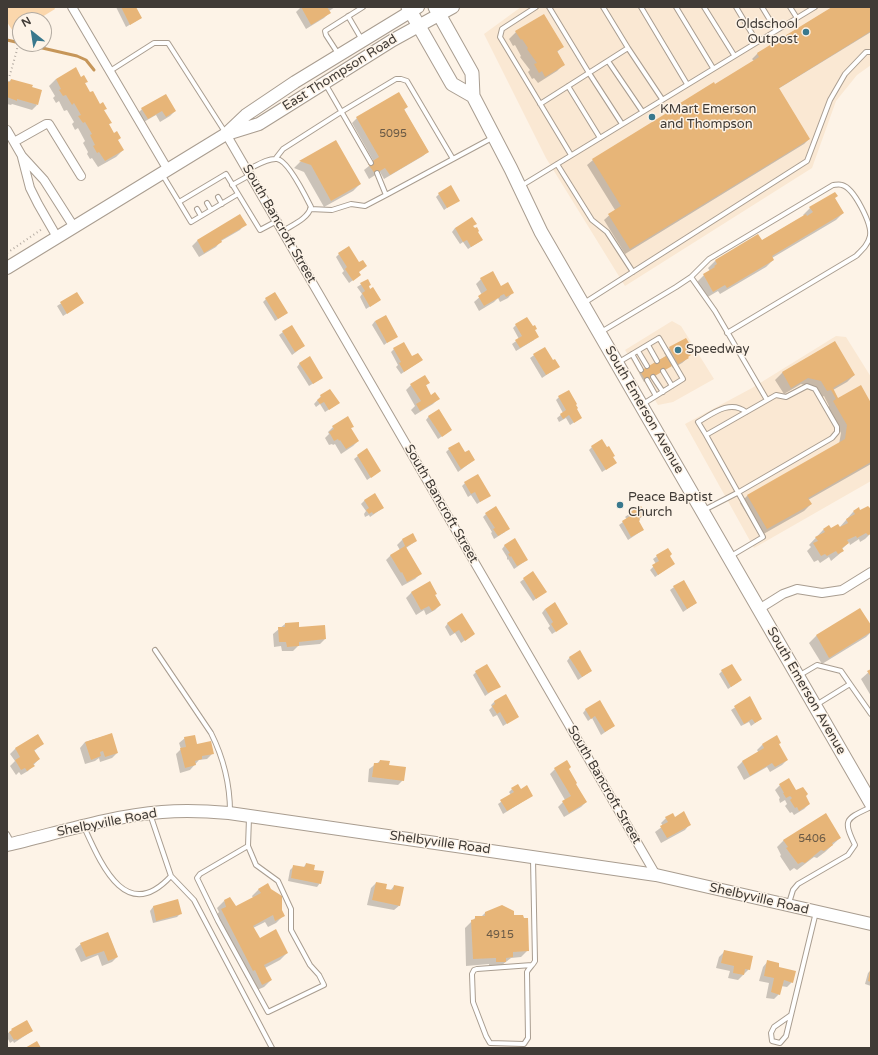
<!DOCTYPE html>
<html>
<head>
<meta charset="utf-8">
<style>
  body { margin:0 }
  #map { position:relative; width:878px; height:1055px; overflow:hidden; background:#fdf3e7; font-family:"Varela Round",sans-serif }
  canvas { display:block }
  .frame { position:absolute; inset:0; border:8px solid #403b36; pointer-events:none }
  .north { position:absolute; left:12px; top:12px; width:40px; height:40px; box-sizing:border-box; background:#fdf3e7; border:1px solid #b1a9a0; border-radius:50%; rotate:330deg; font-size:11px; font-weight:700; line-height:16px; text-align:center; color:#403b36 }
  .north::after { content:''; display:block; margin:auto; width:14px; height:18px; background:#39788d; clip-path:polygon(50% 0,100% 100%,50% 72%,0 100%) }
</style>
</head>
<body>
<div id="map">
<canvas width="878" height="1055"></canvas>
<div class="frame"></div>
<div class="north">N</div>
</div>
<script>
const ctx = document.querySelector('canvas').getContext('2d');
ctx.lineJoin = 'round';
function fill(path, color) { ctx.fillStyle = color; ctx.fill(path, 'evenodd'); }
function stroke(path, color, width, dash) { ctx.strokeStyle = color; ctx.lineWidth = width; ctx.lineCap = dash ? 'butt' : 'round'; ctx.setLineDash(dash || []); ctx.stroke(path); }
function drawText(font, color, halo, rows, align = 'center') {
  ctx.font = font + ' "Varela Round",sans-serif'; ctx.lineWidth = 3; ctx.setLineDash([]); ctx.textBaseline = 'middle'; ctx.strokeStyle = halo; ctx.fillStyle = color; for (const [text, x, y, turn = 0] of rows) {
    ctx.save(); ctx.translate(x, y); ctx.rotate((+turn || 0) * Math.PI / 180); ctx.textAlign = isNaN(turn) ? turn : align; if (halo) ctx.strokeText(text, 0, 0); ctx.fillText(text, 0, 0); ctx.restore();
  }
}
fill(new Path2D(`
  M521,7H871V65L857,75L836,101L812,168L625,286L546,158L484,34Z
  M672,321L681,326L714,379L673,402L658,405L625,350Z
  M836,336L846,337L871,377V481L754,548L685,424L752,388Z`), '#fae8d3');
fill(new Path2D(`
  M7,7H54L55,9L37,20H20V30L14,33L7,22Z`), '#fbd7ac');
fill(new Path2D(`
  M116,7H134L141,18L126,27Z
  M301,7H335L329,11L330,12L324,18L306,29L296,12Z
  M833,7H871V32L778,89L809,139L804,144L625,254L604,220L615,210L587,165L593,160L673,110L678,105L715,85L754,61L752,59L757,54Z
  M516,32L563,46L557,52L564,64L557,71L538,83L534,78L532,79L528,72L530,70L520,57L521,56L515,45L513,46L509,39Z
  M81,78L86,82L84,84L90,94L100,105L106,108L103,111L110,123L108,125L123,150L116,157L98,167L92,158L90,159L87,154L88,152L83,143L85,141L78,128L75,130L72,124L74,122L67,110L64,111L59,101L56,103L53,98L55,96L49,86L56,79Z
  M11,80L37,105L32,110L12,104L11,105L7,104V82H8Z
  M399,94L407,107L404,110L428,151L423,156L384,179L380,172L369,179L364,170L374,162L352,123L357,118Z
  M142,109L175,111L170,116L160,122L156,115L142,123L137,114Z
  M335,142L360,184L353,191L324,207L304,172L294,168L300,162Z
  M439,194L458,200L444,210L436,197Z
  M834,198L843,213L836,220L772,258L773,260L766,267L720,294L718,291L706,298L697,282L704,275L710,271L708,268L715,261L761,241L804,216L803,215L810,208Z
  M240,215L245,224L240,230L221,241L216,247L199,257L192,246L197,241Z
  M472,226L482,240L468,249L463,242L460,244L452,232L455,228Z
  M339,254L358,264L366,266L358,272L360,275L356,278L349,283L342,273L344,271L336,257Z
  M481,279L501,287L513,292L508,298L500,302L498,298L494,302L479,311L474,302L482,295L476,284Z
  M368,280V287L380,300L366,309L360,297L362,294L357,287Z
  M77,293L83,303L63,316L57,306Z
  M266,299L287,313L275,321L263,302Z
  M375,321L396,336L384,345L372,325Z
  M516,325L534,330V340L516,351L512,344L519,339L513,328Z
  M283,332L304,346L292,355L279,335Z
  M835,343L854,375L847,382L833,390L838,399L871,405V464L808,500L811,504L804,511L760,536L740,503L747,496L839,444L841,433L826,409L829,406L824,396L820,398L814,388L801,384L784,394L775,380L782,373Z
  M689,346L687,349L688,358L682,363L673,368L671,365L644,382L639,373L666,356L664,353L670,348Z
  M544,348L553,362L558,367L542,378L530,358Z
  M394,349L412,358L422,360L401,374L396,367L398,365L391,352Z
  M300,363L322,378L309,386L297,367Z
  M429,383L425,386L431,396L438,399L433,404L415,415L411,410L415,406L406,390L411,385Z
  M321,396L339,403L325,412L320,404L316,407L314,404Z
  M559,397L576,409L581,418L570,425L566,418L559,422L557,418L563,413L556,400Z
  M429,416L451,430L438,439L426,420Z
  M353,426L350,429L358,441L353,446L341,454L335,444L333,445L332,444L329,445L325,438L329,434L328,432L333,427Z
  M592,447L612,457L616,463L602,472L589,450Z
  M367,449L380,471L367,480L354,459Z
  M449,449L465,454L474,460L458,472L446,452Z
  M465,483L489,496L477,504L471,495L468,497L462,486Z
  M365,500L383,508L370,517L369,515L365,517L364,514L366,511L361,504Z
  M871,510V533L865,539L860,542L859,539L850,545L849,542L842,549L843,551L831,561L829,557L820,563L818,560L814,562L807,551L811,547L809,545L823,530L839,528L853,512Z
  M486,514L505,532L494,539L491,533L492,532L483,517Z
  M629,514H645L637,521L643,530L628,540L619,525L627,519L625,517Z
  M413,534L416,541L406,548L420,574L415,579L402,586L386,560L391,555L400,550L397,545L402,540Z
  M505,545L527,560L514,569L508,559L507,560V557L502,549Z
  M667,549L669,556L674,564L655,577L650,570L656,564L653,559Z
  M524,579L545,592L533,601L520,582Z
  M429,583L440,605L435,610L426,615L424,610L416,615L406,598L411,593Z
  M674,587L696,603L683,612L670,590Z
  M545,609L567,624L552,634L548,628L550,626L542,613Z
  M860,609L871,627V632L866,637L822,664L809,643L816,636Z
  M448,623L474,634L461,643L455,633L450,636L445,627Z
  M285,624L298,628L325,639L320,644L298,646L293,651H282L281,646L274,647L273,634Z
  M570,657L591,671L578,680L567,661Z
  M871,670V696L861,679Z
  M722,671L741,680L728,689L719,674Z
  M476,672L499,686L485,696L473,675Z
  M505,696L517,717L503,726L497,715L493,717L489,710L492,707L491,705L494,702Z
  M750,698L761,719L751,726L749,722L741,726L731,710Z
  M586,709L614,726L601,735L592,718L588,721L583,713Z
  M111,734L117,753L112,758L100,762L99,758L95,761L85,764L80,748L85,742Z
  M38,735L43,744L34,751L39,759L28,771L21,775L19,772L16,775L10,766L15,761L10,754L15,749Z
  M185,738L213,753L207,759L199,760L190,770L180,773L176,754L181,749L179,743Z
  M778,744L787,760L782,765L770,772L767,767L744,780L737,767L742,762L759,753L757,750L762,745Z
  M380,761L388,765L403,780L398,785L368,782L369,769Z
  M567,762L568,769L575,784L586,802L581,807L564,817L558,807L565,800L550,774L555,769Z
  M780,785L796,792L809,804L804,809L794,815L792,812L790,813L785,806L787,804L785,800L780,803L779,799L780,798L775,790Z
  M512,789L532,796L503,814L498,804L511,795L509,792Z
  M666,818H674L690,824L685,830L661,843L655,832L663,826L661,823Z
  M840,838L825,852L817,858L814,857L797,870L794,868L790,871L780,856L781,855L777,847L784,840Z
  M306,864L313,870L320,883L317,887L288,881L290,870L294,866L303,868Z
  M376,883L385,890L390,891L394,886L400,905L394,910L367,905L371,888Z
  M259,889L281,910L283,916L276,923L268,927L265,922L253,928L259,939L287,953L280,960L265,968L271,980L264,987L255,991L248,977L246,978L215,917L219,912L217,908L224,901L236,907L253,898L252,896Z
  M177,901L181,913L177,917L153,923L150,911L153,907Z
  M485,913L513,916L528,950L521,957L511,958L498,968L489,969V964L466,966L465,928L476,917H481Z
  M108,933L117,957L112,962L102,966L98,955L81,962L75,949L81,944Z
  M724,952L749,969L738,980L728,978L730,971L716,968L719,957Z
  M768,961L777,967L792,982L787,987L781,986L779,994L774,999L766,998L769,983L759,981L763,967Z
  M871,970V986L865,984L868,973Z
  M26,1021L32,1031L14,1043L13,1041L10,1043L7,1037L8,1033Z`), '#0003');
stroke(new Path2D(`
  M7,40L20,43
  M25,44L77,56L86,60L94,70`), '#c69659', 3);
fill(new Path2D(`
  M121,7H136L142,18L130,25Z
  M301,7H327L331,13L311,25Z
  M832,7H871V31L779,88L810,139L630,249L608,214L621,206L592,159L678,106L677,105L714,82L715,84L759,57L757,53Z
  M544,14L564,47L557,51L565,65L545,77L542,71L539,73L534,64L537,63L527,49L528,48L522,39L521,40L515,31Z
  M76,67L81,77L84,75L88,82L85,83L90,92L93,91L100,104L103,102L107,109L104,110L112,123L109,124L114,133L117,131L121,138L118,140L124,150L105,161L99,152L97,153L93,146L95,145L90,135L92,134L85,122L83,123L78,116L81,115L74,103L72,105L66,95L63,96L59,90L61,89L56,79Z
  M11,79L33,85L32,87L42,90L38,105L17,99V101L7,97V81L10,82Z
  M399,92L408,107L404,109L429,152L390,175L385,168L375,174L368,164L379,157L356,117Z
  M166,94L176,111L166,117L162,111L148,119L141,108Z
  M336,140L361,184L331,201L311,165L299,161Z
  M451,185L460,201L447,208L438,193Z
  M835,192L838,196L835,198L844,213L772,256L774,260L727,288L725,285L713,292L703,274L715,267L714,266L717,264L715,260L758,234L762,240L806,214L807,216L813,212L809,207Z
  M240,214L247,225L221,240L222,242L204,253L197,240Z
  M472,217L477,224L473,226L475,228L477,227L479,231L478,232L483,240L471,247L467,240L463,242L455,228Z
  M349,246L359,262L363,260L367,266L359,272L361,275L353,281L345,269L347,267L338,253Z
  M493,271L501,286L508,282L514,293L506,297L504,294L500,296V297L484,306L478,296L487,290L480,278Z
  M368,279L371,285L369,286L370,289L373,287L381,300L370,307L362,293L365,291L360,283Z
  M77,292L84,303L67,314L60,302Z
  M275,292L288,313L278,319L265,298Z
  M386,315L398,337L387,343L375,321Z
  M527,317L533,326L535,325L537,329L535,330L539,337L520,348L515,340L522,336L515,324Z
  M292,325L305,346L295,352L282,331Z
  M686,338L691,346L687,348L691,355L688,357L689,358L678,364L669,347Z
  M835,341L855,375L833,388L838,398L861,385L871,403V462L808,498L812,504L767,529L747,495L845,439L847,425L833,401L836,399L831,390L827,391L821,381L808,378L791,388L782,372Z
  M404,342L412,356L418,353L423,360L404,372L399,363L401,362L393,348Z
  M545,347L553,360L555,359L560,367L546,375L533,354Z
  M310,356L323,378L313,384L299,363Z
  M666,356L672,366L646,381L640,371Z
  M425,375L430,383L426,385L431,395L435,392L440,399L420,411L416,404L421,401L410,384Z
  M330,389L340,403L329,410L324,402L320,404L317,400L321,397L320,395Z
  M569,390L577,404L576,405L578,408L577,409L582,418L574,423L569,415L563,419L560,414L566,410L558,396Z
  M439,409L452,430L442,437L428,416Z
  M348,416L354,427L351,428L359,441L346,449L340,440L339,441L338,439L334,441L329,432L334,429L332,426Z
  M602,439L607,447L609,446L615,456L613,457L617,463L606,470L591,446Z
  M459,442L465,452L469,450L475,460L461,469L448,448Z
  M367,448L381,471L371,478L357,455Z
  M478,474L491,496L480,502L475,492L471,494L464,482Z
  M375,493L384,508L373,514L372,512L369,514L366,510L369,508L364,500Z
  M496,506L510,529L498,536L493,529L495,528L485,513Z
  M641,506L646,514L639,518L640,520L639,521L644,530L631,537L622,521L630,516L628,513Z
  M868,506L871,509V534L868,535L866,533L857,538L856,536L847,540L849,543L842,548L844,551L838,554L836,551L827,556L825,554L821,556L813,543L818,541L815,537L825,532L823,529L829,525L831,528L838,524L840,527L848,523L846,519L855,514L853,511L859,507L860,510Z
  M413,533L417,541L406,547L422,574L407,582L402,572L401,573L390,555L405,546L402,539Z
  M515,538L528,560L517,566L511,556L510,557L508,554L510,553L504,545Z
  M668,548L672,554L670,556L675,564L658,575L652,565L659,561L656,555Z
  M533,571L547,592L536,599L523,578Z
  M684,580L697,603L687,609L673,586Z
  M430,581L437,594L435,595L441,605L432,611L429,606L421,610L411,592Z
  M555,602L568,624L556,632L551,624L553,622L545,609Z
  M860,608L871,625V632L829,658L816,635Z
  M462,613L475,634L465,641L459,630L454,633L447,623Z
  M299,622V627L325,625L326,639L299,642V646L287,647L286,642H279L278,627H285V623Z
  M580,650L592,671L582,677L569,657Z
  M487,664L501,687L488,693L475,671Z
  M732,664L742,680L731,687L721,670Z
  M871,669V677L867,671Z
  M506,694L519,717L507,724L500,712L497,714L492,706L495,704L494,701Z
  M750,696L762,719L755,723L752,719L744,724L734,706Z
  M600,700L615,726L605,732L595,716L591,719L585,709Z
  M112,733L118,753L105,757L103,751L100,752L101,756L91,760L85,742Z
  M38,734L44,744L34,750L40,759L33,764L35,766L27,771L25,768L21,770L15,760L20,757L15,748Z
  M195,735L197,744L211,741L214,754L202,756V759L195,761L196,765L185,768L180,748L186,747L184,737Z
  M777,735L781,743L779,744L788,760L775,767L772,763L750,776L742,761L764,748L762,744Z
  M380,760L390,761L389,765L406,767L404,781L372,777L374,763H379Z
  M567,760L571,767L569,769L577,783L576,784L587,802L569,813L562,801L571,796L554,768Z
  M789,778L796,790L803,787L808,794L806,796L810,804L799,811L797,807L795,808L790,800L792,798L790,796L786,798L783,793H784L779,784Z
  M518,784L521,789L527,785L533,796L507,811L500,800L514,792L511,788Z
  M684,811L691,825L667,838L660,826L668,822L665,817L673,813L675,817Z
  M826,813L841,838L832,843L833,845L824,851L821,850L805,863L802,862L798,864L786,848L788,847L783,840Z
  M306,863L315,865L314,870L324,871L321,884L291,878L293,865L305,867Z
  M376,882L387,884L386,889L393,890L394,885L404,887L400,906L372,900Z
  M268,883L271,889L282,896V910L285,916L275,921L273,915L253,926L260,938L276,929L288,953L264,965L272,980L262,985L255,970L253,971L221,909L226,907L224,900L230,897L236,906L261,893L258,889Z
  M178,899L182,914L156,921L153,906Z
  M502,905L514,911V915H523L524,918H528L529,951L513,952V957L506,958V962H496V958L473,959L471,920L475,919V916H485V912Z
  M108,932L118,957L108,961L104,951L86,957L80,943Z
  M724,950L753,956L750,970L745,969L744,975L733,973L734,966L721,963Z
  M767,960L779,963V967L796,971L793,983L784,980L780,995L771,992L774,978L764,976Z
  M870,970H871V982L868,981Z
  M27,1020L33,1031L17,1040L16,1039L14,1040L9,1032L12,1030L11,1029Z
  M37,1041L41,1048H25Z`), '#e7b578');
const service = new Path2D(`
  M536,7L502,29L500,37L571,155
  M549,7L589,73L622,124
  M641,7L687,84
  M676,7L713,68
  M704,7L734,55
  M736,7L757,42
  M762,7L776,30
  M790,7L797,18
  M348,16L362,40
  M628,48L662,99
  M339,55L326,35L325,31L363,7
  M608,61L642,111
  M110,71L154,43H168L225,132
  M326,85L371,163
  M568,86L600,138
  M540,104L628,48L603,7
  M276,158L283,149L341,112L396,79H401L407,81L453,159
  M557,164L592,220L607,232L633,272
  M247,170C256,166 267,158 277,159C288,160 306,197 311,207C308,219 292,225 283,231
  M377,173L386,195L492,138
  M162,174L179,202L226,174L260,230L277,221
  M232,185L250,175
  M521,186L815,7
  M218,197L222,204
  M179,202L191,222L238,194
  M207,203L211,210
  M197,209L201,216
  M310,209L332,210L351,204L365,206L386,195
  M691,277L709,259L833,185C835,185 839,184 842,185C854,188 872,224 870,236C868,245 862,250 856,256L727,333
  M584,303L807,161L830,100L845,74L866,52H871
  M601,332L676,287L691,277L715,311L767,400
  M648,345L657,361
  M638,351L647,366
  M632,354L641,370
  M619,362L659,338L683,379L643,404
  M663,371L672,386
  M653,377L663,392
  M647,380L656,396
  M706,435L698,422C712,414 730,399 746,412
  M704,510L739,492L832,438L837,432V427L815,389L807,386L786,397L776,395L706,435L763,537L731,556
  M155,650L211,733C223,757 230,786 230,812
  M800,675L817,665L841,671L850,684L816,705
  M850,684L871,714
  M150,814L171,876L194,900L272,1048
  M84,827C101,864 126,925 171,876
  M7,834L12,843
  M248,846L200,874L197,878L218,921L268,1012L324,985L319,975L310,965L291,930V909L278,881L256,865L248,846L249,818
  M789,903L793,890L798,884L848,855L855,845C842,819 846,819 871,807
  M532,965L477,969L474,970L472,974L473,1002L486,1036L490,1043L524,1044L528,1038L527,972C529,968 533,965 535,961L533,859
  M791,1015L774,1027L771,1033L772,1041L780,1043L786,1036L816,912`);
const minor = new Path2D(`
  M72,7L168,170
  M7,130L22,156L44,180L74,227
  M226,134L656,875
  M14,142L46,124H49L81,176
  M22,157L30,188L38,204L57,237
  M759,609L783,594L797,589L822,593L842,590L871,572`);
const secondary = new Path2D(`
  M230,133L259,124L393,40L453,7
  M7,268L226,134L246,115L295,82L418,7
  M7,845C58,833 110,816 162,812C184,810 207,811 229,813L656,875L871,924`);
const primary = new Path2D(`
  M408,7L452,84L473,96
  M435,7L472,73L473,96L511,169L541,232L871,803`);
stroke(service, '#a99d90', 6);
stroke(minor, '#a99d90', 10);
stroke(secondary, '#a99d90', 14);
stroke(primary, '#a99d90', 15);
stroke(new Path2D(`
  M7,78H9L17,50L18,34
  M7,253L42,229`), '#b5aca3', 2, [1, 3]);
stroke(service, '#fff', 4);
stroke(minor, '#fff', 8);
stroke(secondary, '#fff', 12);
stroke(primary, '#fff', 13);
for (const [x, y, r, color] of [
  [806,32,4,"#39788d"],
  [652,117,4,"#39788d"],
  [678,350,4,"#39788d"],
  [620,505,4,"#39788d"]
]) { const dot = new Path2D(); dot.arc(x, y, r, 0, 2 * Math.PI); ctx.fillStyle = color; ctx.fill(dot); stroke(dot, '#fdf3e7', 1.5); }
drawText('11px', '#6a5a46', null, [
  ["5095",393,134],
  ["5406",812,839],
  ["4915",500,935]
]);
drawText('13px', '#403b36', '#fdf3e7', [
  ["Oldschool",798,25,"right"],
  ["Outpost",798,40,"right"],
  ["KMart Emerson",660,110],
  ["and Thompson",660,125],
  ["Speedway",686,350],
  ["Peace Baptist",628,498],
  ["Church",628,513]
], 'left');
drawText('13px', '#403b36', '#fdf3e7', [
  ["East Thompson Road",340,73,-32],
  ["South Bancroft Street",279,224,60],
  ["South Emerson Avenue",644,410,60],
  ["South Bancroft Street",441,504,60],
  ["South Emerson Avenue",806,691,60],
  ["South Bancroft Street",604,785,60],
  ["Shelbyville Road",107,823,-11],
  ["Shelbyville Road",440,843,8],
  ["Shelbyville Road",759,899,13]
]);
</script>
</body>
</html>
